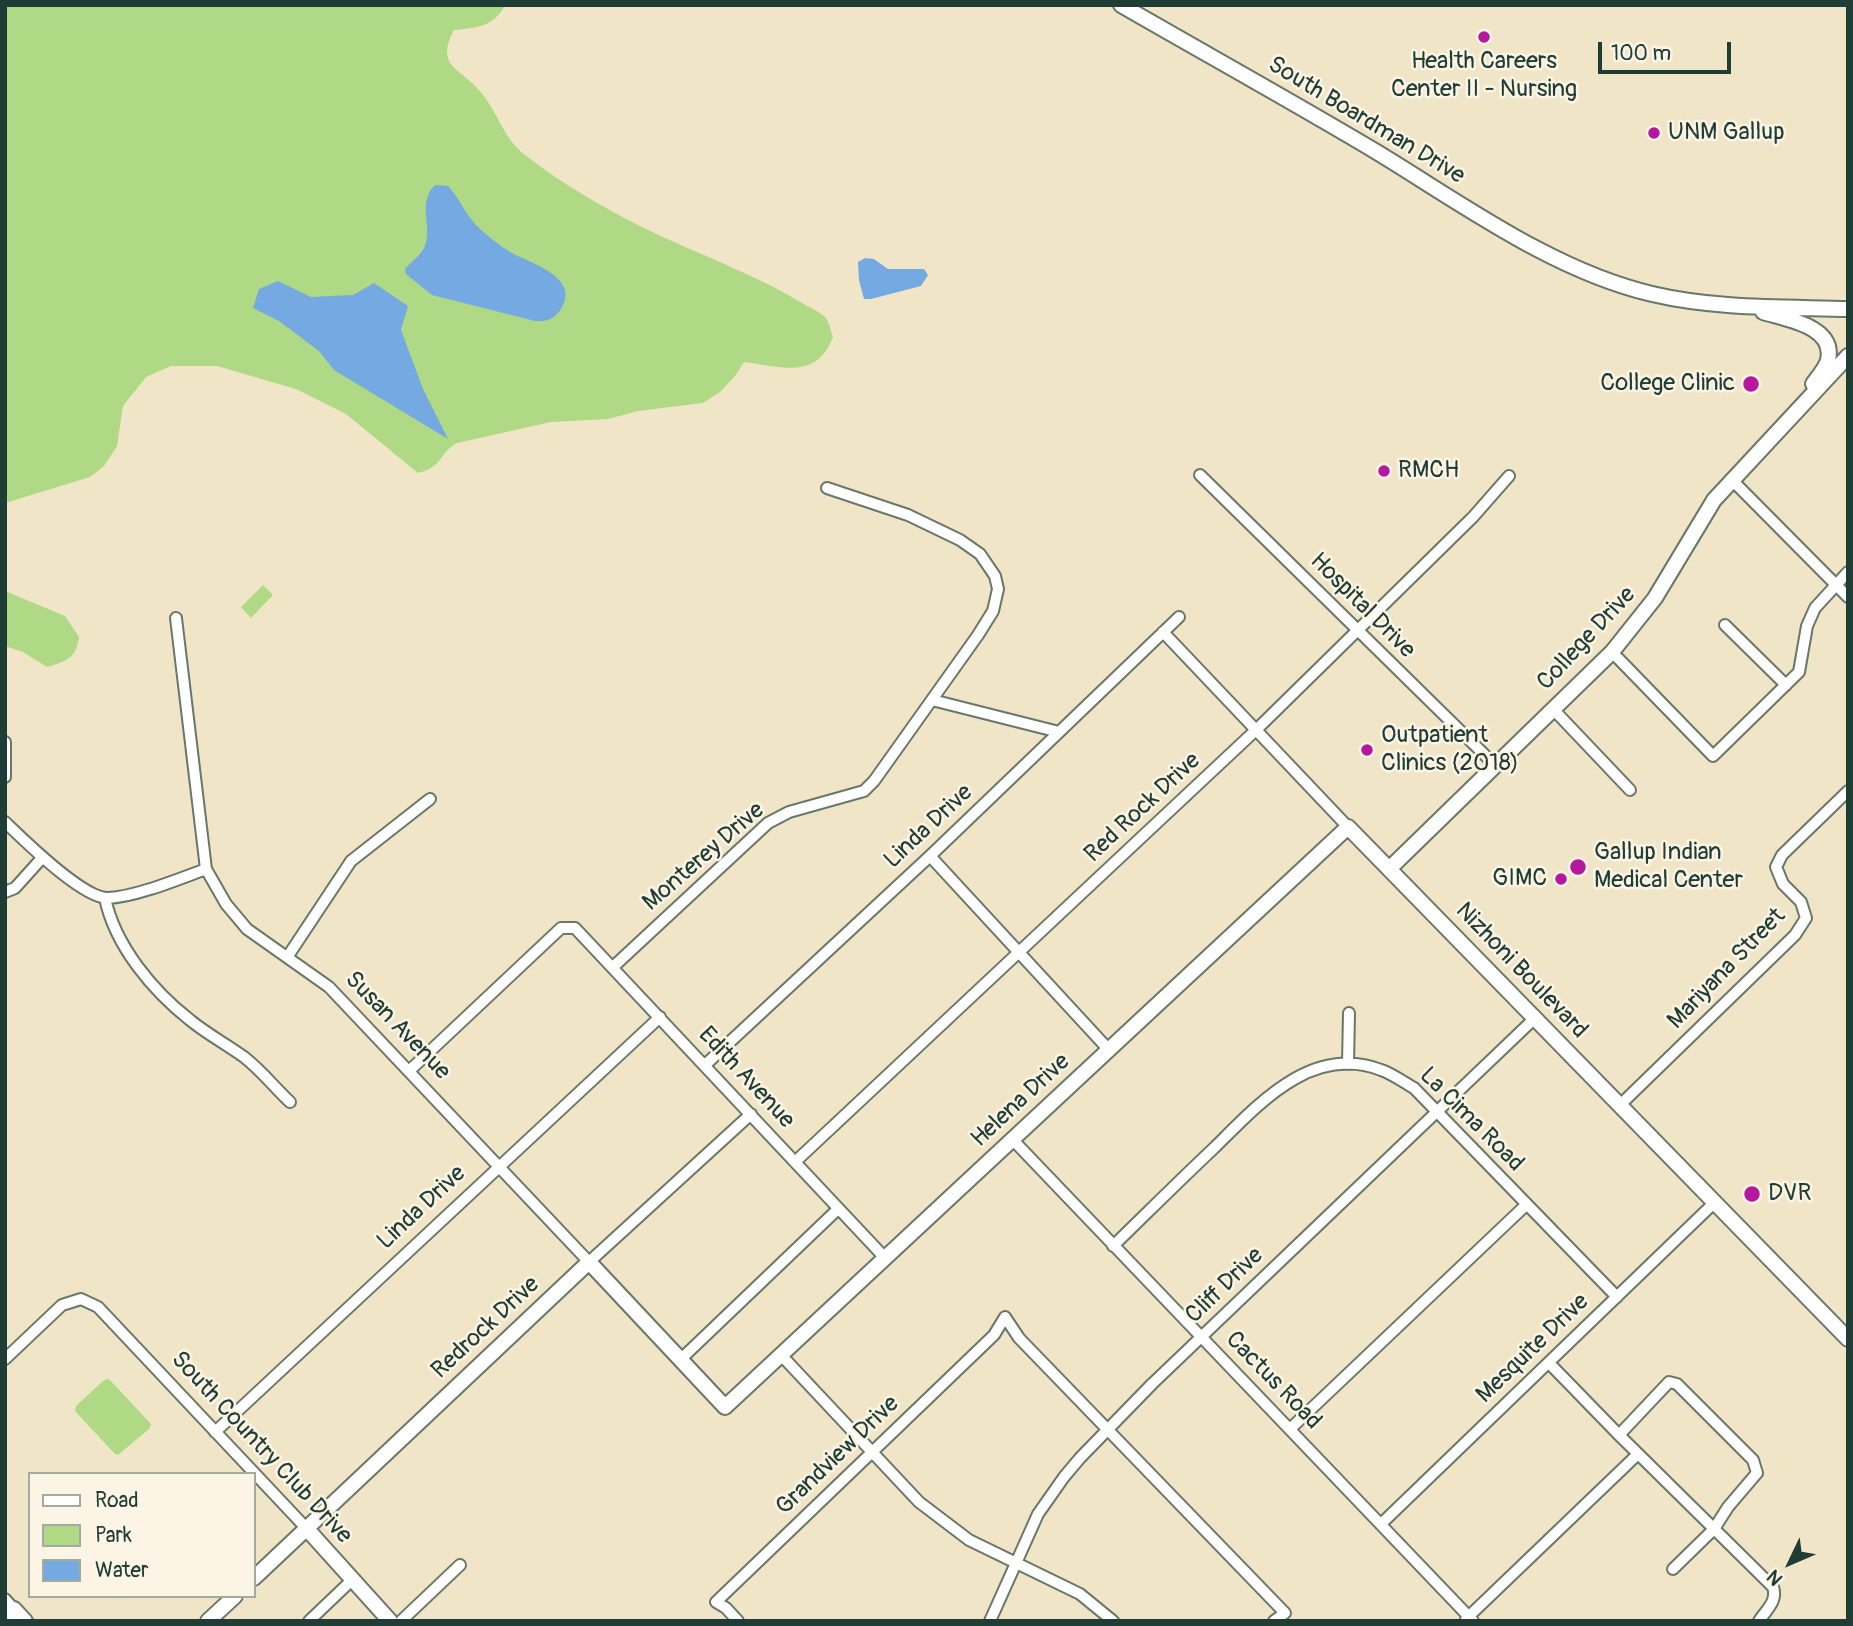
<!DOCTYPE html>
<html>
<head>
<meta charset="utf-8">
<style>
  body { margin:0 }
  #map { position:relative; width:1853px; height:1626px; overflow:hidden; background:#f1e5c8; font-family:Pangolin,sans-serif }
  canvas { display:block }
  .frame { position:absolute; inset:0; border:7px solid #1f3d34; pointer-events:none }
  .legend { position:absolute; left:28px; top:1472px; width:228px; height:126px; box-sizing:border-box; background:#fcf5e5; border:2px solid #a4ab9e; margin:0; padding:9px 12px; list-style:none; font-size:21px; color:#1f3d34 }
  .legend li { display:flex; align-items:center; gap:14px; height:35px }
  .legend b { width:35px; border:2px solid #a4ab9e }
  .north { position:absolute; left:1755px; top:1528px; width:70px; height:70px; -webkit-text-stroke:5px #fcf5e5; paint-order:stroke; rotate:226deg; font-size:19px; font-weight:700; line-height:28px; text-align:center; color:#1f3d34 }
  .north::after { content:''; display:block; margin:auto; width:24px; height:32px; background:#1f3d34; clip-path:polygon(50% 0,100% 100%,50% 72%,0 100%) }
  .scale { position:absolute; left:1598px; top:42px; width:133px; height:32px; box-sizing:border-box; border:4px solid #1f3d34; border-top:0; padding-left:9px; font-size:21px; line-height:24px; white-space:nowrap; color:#1f3d34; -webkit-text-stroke:5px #fcf5e5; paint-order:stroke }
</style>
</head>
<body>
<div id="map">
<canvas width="1853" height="1626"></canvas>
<div class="frame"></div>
<ul class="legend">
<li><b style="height:9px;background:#fff"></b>Road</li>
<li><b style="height:19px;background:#afd984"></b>Park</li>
<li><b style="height:19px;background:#74a9e1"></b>Water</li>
</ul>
<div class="north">N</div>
<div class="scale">100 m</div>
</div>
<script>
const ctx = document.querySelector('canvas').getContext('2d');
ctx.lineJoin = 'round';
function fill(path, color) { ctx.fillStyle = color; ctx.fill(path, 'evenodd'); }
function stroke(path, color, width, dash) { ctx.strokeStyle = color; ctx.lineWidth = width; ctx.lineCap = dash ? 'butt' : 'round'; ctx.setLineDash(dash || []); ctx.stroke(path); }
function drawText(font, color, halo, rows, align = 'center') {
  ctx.font = font + ' Pangolin,sans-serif'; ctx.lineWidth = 5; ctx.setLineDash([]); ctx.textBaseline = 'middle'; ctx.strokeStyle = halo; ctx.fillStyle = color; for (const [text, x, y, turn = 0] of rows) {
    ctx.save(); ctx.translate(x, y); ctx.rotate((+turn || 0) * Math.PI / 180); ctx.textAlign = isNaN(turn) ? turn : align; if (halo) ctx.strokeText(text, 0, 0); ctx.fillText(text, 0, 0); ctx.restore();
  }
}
fill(new Path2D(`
  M5,5H505C494,27 476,28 454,30C435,66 459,67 479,90C497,110 503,138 525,155C564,186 626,221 672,241C716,261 761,278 802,303C809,307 820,312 825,317C829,322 831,331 833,337C816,380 783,367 744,362L735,376L720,392L703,403L638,411L608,419L551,422L457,443C438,454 443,467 418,473L346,414L296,389L217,366H171L146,377L123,406L117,446L104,466L90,477L5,503Z
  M263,585L273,595L251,618L241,607Z
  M5,591L65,616L79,637C76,659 66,661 47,667L23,652L5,646Z
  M109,1379L151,1424L149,1429L118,1455L115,1454L75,1411L76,1406L104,1380Z`), '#afd984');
fill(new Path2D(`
  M435,185L448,186C459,197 465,214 476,225C486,235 499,245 510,252C532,264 584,278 559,312C552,320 545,322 535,321L432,295L406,274L405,269C411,262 419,257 424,248C434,227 416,204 435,185Z
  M865,258L874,259L888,269H924L928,275L921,286L871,299H864L859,280L858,262Z
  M278,281L311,297L353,295L374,283L408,306L401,330L423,389L448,439L334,370L319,351L279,321L253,308L259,289Z`), '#74a9e1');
const minor = new Path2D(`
  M1200,475L1496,766
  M1731,479L1848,597
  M176,618L206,869L226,904L247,929L329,987L589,1262L751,1114
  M1725,625L1786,685
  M1163,632L1348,827
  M1612,652L1713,756L1799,672L1807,626L1815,608L1848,572
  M932,700L1059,732
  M1553,709L1630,790
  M5,742V777
  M5,822C24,840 82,898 108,898C135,897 179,879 206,869
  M930,856L1109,1050
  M5,892L15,888L42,858
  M105,898C115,946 153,991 190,1020C207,1034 226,1044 244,1057C261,1070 275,1088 290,1102
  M288,956L351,861L430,799
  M613,967L768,823L789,812L864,791L874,781L978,635L993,611L998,589L995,576L980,554L960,540L908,515L827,488
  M1348,1064L1349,1013
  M705,1065L930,856L1179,617
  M410,1070L561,928H575L886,1259
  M1619,1106L1795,935L1806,918L1801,902L1783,884L1776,867L1782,855L1848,791
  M1013,1140L1473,1621
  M796,1161L1257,729L1473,517L1509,476
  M1113,1246C1146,1214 1179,1181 1213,1149C1257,1106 1311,1043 1381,1070C1393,1074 1403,1082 1414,1088L1617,1297
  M782,1356L919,1502L969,1540L1080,1594L1113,1621
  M5,1359L62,1305L81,1299L98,1307L307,1529
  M680,1360L838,1209
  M1549,1363L1619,1435L1773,1587C1778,1601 1766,1610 1759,1621
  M1290,1429L1526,1205
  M215,1432L660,1017
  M1619,1435L1669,1382L1677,1384L1753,1460L1757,1473L1728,1507L1714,1529L1673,1569
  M1381,1524L1714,1203
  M5,1599L14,1609
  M1466,1619L1638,1454
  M309,1621L352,1580
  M401,1621L460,1565
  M738,1621L726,1608L716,1602L994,1335L1005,1317L1019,1338L1285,1613L1274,1621
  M990,1621L1038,1514L1064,1477L1080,1458L1152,1384L1536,1017`);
const major = new Path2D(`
  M1121,5C1206,54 1291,101 1375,151C1461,203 1553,271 1652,294C1716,309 1782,307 1848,309
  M1763,312C1785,319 1836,326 1828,360C1826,368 1817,378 1813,384
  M1389,869L1612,652L1655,598L1714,500L1848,356
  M307,1529L390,1621
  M254,1578L589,1262L725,1407L1348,827L1848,1339
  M5,1617L14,1609L25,1621
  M208,1621L235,1596`);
stroke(minor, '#687868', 14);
stroke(major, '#687868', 18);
stroke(minor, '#fff', 10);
stroke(major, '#fff', 14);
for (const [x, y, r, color] of [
  [1484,37,7,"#b5179e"],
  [1654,133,7,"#b5179e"],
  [1751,384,9,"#b5179e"],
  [1384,471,7,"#b5179e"],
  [1367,750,7,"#b5179e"],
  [1578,867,9,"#b5179e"],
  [1561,879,7,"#b5179e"],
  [1752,1194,9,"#b5179e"]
]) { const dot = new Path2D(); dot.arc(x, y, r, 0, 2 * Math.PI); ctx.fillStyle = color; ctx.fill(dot); stroke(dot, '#fcf5e5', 2.5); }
drawText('24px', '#1f3d34', '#fcf5e5', [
  ["Health Careers",1484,62,"center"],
  ["Center II - Nursing",1484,90,"center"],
  ["UNM Gallup",1668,133],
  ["College Clinic",1735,384,"right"],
  ["RMCH",1398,471],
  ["Outpatient",1381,736],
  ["Clinics (2018)",1381,764],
  ["Gallup Indian",1594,853],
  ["Medical Center",1594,881],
  ["GIMC",1547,879,"right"],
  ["DVR",1768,1194]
], 'left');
drawText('24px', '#1f3d34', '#fcf5e5', [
  ["South Boardman Drive",1366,121,31],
  ["Hospital Drive",1362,606,45],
  ["College Drive",1587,639,-47],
  ["Red Rock Drive",1143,808,-43],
  ["Linda Drive",929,827,-43],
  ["Monterey Drive",704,857,-41],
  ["Mariyana Street",1727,969,-46],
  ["Nizhoni Boulevard",1521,971,46],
  ["Susan Avenue",397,1026,46],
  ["Edith Avenue",746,1078,47],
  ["Helena Drive",1021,1101,-43],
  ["La Cima Road",1471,1120,45],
  ["Linda Drive",422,1208,-43],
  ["Cliff Drive",1225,1286,-44],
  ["Redrock Drive",486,1328,-43],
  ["Mesquite Drive",1533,1349,-44],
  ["Cactus Road",1273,1381,46],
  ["South Country Club Drive",261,1448,47],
  ["Grandview Drive",838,1456,-44]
]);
</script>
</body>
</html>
